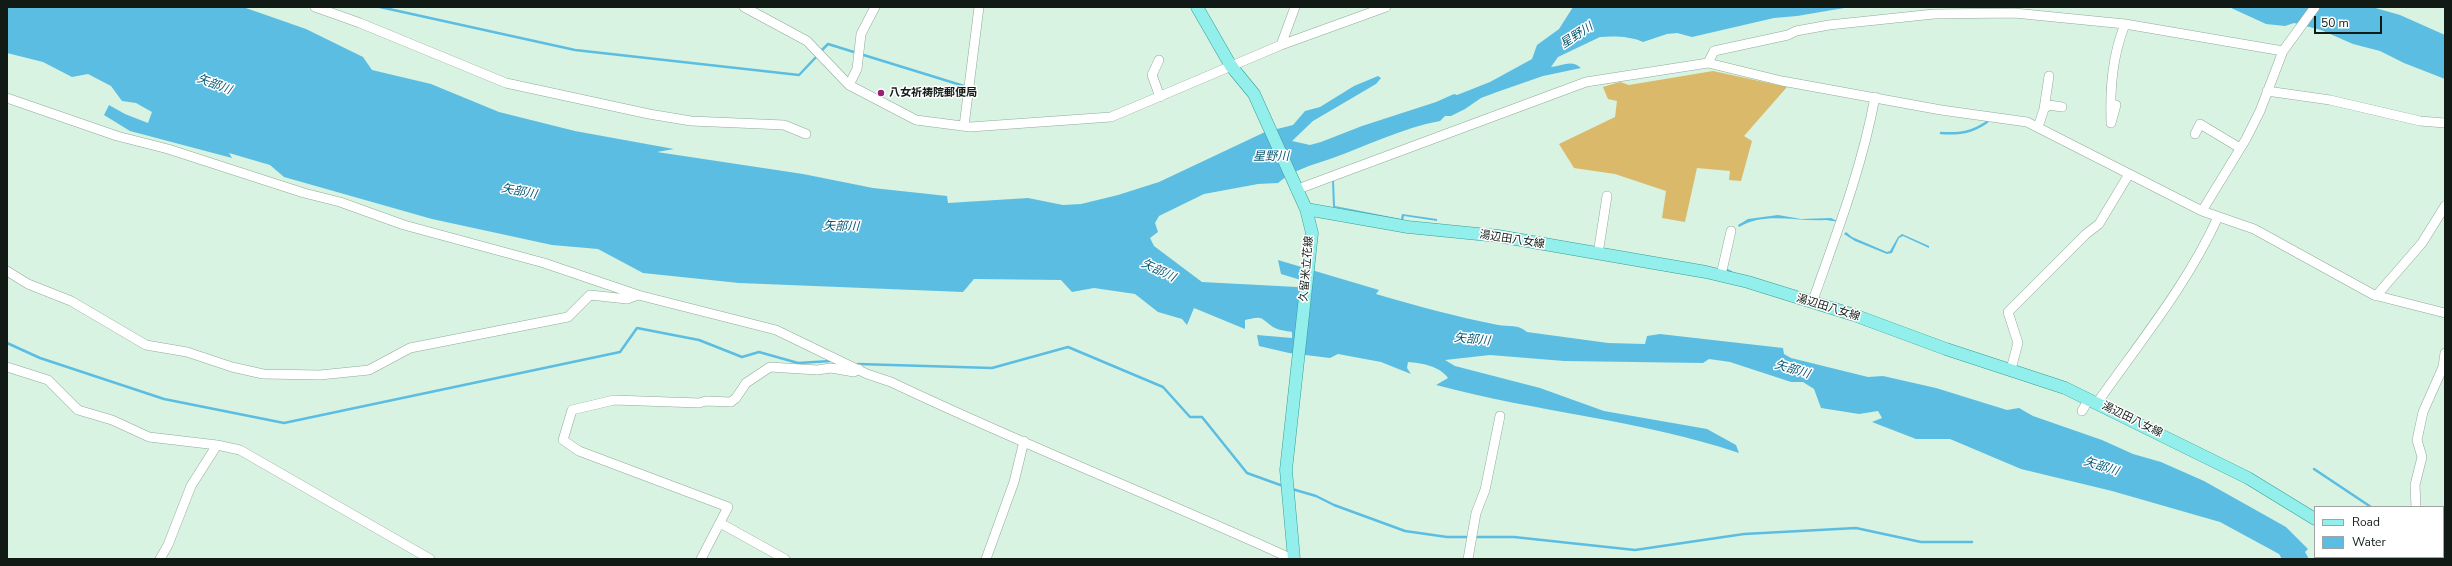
<!DOCTYPE html>
<html>
<head>
<meta charset="utf-8">
<style>
  body { margin:0 }
  #map { position:relative; width:2452px; height:566px; overflow:hidden; background:#d8f3e1; font-family:"Nunito Sans",sans-serif }
  canvas { display:block }
  .frame { position:absolute; inset:0; border:8px solid #111a14; pointer-events:none }
  .legend { position:absolute; left:2314px; top:506px; width:130px; height:52px; box-sizing:border-box; background:#fff; border:1px solid #a0a3a1; margin:0; padding:5px 7px; list-style:none; font-size:12px; color:#111a14 }
  .legend li { display:flex; align-items:center; gap:8px; height:20px }
  .legend b { width:20px; border:1px solid #a0a3a1 }
  .scale { position:absolute; left:2314px; top:16px; width:68px; height:18px; box-sizing:border-box; border:2px solid #111a14; border-top:0; padding-left:5px; font-size:12px; line-height:14px; white-space:nowrap; color:#111a14; -webkit-text-stroke:3px #fff; paint-order:stroke }
</style>
</head>
<body>
<div id="map">
<canvas width="2452" height="566"></canvas>
<div class="frame"></div>
<ul class="legend">
<li><b style="height:5px;background:#92efec"></b>Road</li>
<li><b style="height:11px;background:#5cbde3"></b>Water</li>
</ul>
<div class="scale">50 m</div>
</div>
<script>
const ctx = document.querySelector('canvas').getContext('2d');
ctx.lineJoin = 'round';
function fill(path, color) { ctx.fillStyle = color; ctx.fill(path, 'evenodd'); }
function stroke(path, color, width, dash) { ctx.strokeStyle = color; ctx.lineWidth = width; ctx.lineCap = dash ? 'butt' : 'round'; ctx.setLineDash(dash || []); ctx.stroke(path); }
function drawText(font, color, halo, rows, align = 'center') {
  ctx.font = font + ' "Nunito Sans","Noto Sans JP",sans-serif'; ctx.lineWidth = 3; ctx.setLineDash([]); ctx.textBaseline = 'middle'; ctx.strokeStyle = halo; ctx.fillStyle = color; for (const [text, x, y, turn = 0] of rows) {
    ctx.save(); ctx.translate(x, y); ctx.rotate((+turn || 0) * Math.PI / 180); ctx.textAlign = isNaN(turn) ? turn : align; if (halo) ctx.strokeText(text, 0, 0); ctx.fillText(text, 0, 0); ctx.restore();
  }
}
fill(new Path2D(`
  M1713,71L1787,87L1744,136L1752,141L1741,181L1729,180L1730,171L1697,168L1685,222L1662,218L1666,191L1615,174L1574,168L1559,144L1615,117L1617,101L1608,99L1603,87L1620,82L1629,85Z`), '#dab96a');
fill(new Path2D(`
  M7,7H243L306,29L363,57L372,70L431,84L499,112L575,131L674,149L657,152L803,174L873,188L947,196L948,203L1028,198L1063,205L1081,204L1118,195L1159,182L1265,132L1293,125L1305,111L1320,107L1354,86L1378,76L1381,78L1376,84L1313,121L1292,141L1310,145L1321,142L1362,126L1436,102L1454,94L1457,95L1490,82L1532,59L1537,45L1559,29L1573,7H1850L1797,16L1774,18L1692,37L1677,33L1667,34L1643,42C1630,36 1613,36 1600,37L1558,57L1551,67C1562,66 1572,59 1581,68L1543,76L1497,92L1481,98L1465,109L1451,116H1445L1440,121C1402,128 1367,146 1330,159C1312,165 1293,170 1278,183L1258,184L1204,194L1159,216L1155,223L1158,232L1150,238L1154,246L1202,282L1297,287L1301,280L1281,274L1278,260L1379,290L1376,294C1417,306 1457,317 1498,325C1509,327 1518,324 1527,332L1608,343L1645,344L1647,336L1660,334L1783,348L1784,354L1791,358L1868,377L1883,376L1936,388L2007,410L2019,408L2033,416L2102,440L2133,454L2161,462L2204,481L2286,527L2308,549L2305,552L2309,559H2282L2279,554L2220,522L2112,491L2021,469L1950,439H1916L1872,422L1882,418L1878,411L1859,414L1821,408L1814,389L1803,382H1791L1730,362L1709,359L1703,363L1564,361L1490,355L1445,360L1455,366L1540,388L1604,411L1707,429L1736,445L1739,453C1641,420 1536,412 1436,385L1448,378C1440,366 1421,363 1408,362L1407,368L1411,374L1381,362L1338,354L1330,358L1289,353L1259,346L1257,335L1292,338V332C1286,331 1278,330 1273,327C1259,317 1264,316 1245,320V329L1194,308L1187,325L1182,319L1158,312L1135,294L1094,288L1072,292L1061,280L974,279L963,292L739,283L643,273L598,249L552,245L432,219L284,177L270,165L229,153L232,158L130,131L104,115L109,105L125,114L148,123L152,112L136,103L122,101L111,86L88,74L72,77L43,62L7,53Z
  M2229,7H2372L2400,15L2445,35V79L2404,63L2380,51L2353,44L2321,30L2294,23L2285,26L2266,24Z
  M1332,181H1334L1335,206L1401,219L1402,214L1437,219V221L1404,216L1403,221L1333,207Z
  M1778,215L1801,219L1831,218L1837,221C1834,222 1830,220 1825,220C1797,222 1765,211 1739,227L1738,225L1748,219Z
  M1846,232L1852,237L1887,252L1890,251L1898,237L1902,234L1929,246V248L1903,236L1899,238L1892,253L1887,254L1855,241L1844,234Z`), '#5cbde3');
stroke(new Path2D(`
  M380,7L575,50L799,75L818,55
  M821,51L828,44L964,86
  M1941,133C1960,134 1971,133 1987,122
  M1727,270L1731,272
  M7,343L40,358L164,399L284,423L620,352L637,328L699,340L742,357L759,352L798,363L831,361
  M858,364L992,368L1068,347L1163,387L1190,417H1202L1247,473L1283,486
  M2314,469L2371,507
  M1292,489L1316,496L1334,505L1405,531L1447,537H1514L1635,550L1744,534L1856,528L1921,542H1972
  M2443,521H2445`), '#5cbde3', 2.5);
const minor = new Path2D(`
  M315,7L360,23L506,83L649,114L691,121L784,125L806,134
  M744,7L807,41L849,85L916,120L970,127L1111,117L1281,45L1386,7
  M1281,45L1295,7
  M1159,60L1152,75L1160,97
  M1708,63L1714,51L1788,35L1796,31L1829,25L1934,14L2014,13L2125,24L2283,51
  M849,85L857,69L861,34L875,7
  M2267,91L2330,100L2420,121L2445,123
  M7,98L117,136L168,149L304,193L340,202L404,225L544,263L638,295L776,330L867,374L891,382C1023,445 1159,498 1292,559
  M2116,105L2111,123C2110,88 2112,57 2125,24
  M2044,109L2049,76
  M964,126L979,7
  M2038,127L2044,109L2049,105L2062,107
  M2195,134L2200,124L2240,148
  M1298,189L1586,82L1708,63L1782,81L1941,110L2027,122L2202,211L2254,229L2374,295L2445,313
  M2202,211L2246,139L2260,111L2283,51L2315,7
  M1598,254L1607,196
  M7,271L28,284L71,301L146,345L187,352L232,367L263,374L320,375L369,370L410,348L568,317L590,295L627,299L638,295
  M1721,275L1731,231
  M2376,296L2422,243L2445,206
  M1812,303C1836,235 1862,168 1875,97
  M7,367L48,380L78,410L112,420L149,437L217,445L240,450L430,559
  M2011,369L2018,343L2008,312L2086,234L2099,224L2129,174
  M2097,403C2140,342 2187,285 2218,217
  M2082,411L2089,399
  M2416,507L2415,485L2422,457L2417,440L2423,412L2443,367L2445,353
  M720,523L785,559
  M160,559L168,545L191,486L217,445
  M701,559L728,507L579,451L563,440L572,410L614,400L699,403L706,401L731,402L736,398L746,383L770,367L817,370L831,368L854,372L859,369
  M986,559L1014,482L1024,441
  M1468,559L1476,513L1485,490L1500,416
  M2403,559L2405,557`);
const major = new Path2D(`
  M1197,7L1231,66L1254,94L1306,209L1312,233L1286,470L1294,559
  M1306,209L1408,227L1498,236L1706,272L1748,282L1854,315L1946,349L2065,388L2248,478L2315,519
  M2366,557L2369,559`);
stroke(minor, '#91aa9a', 10);
stroke(major, '#369e98', 13);
stroke(minor, '#fff', 9);
stroke(major, '#92efec', 12);
for (const [x, y, r, color] of [
  [881,93,4,"#9a1e76"]
]) { const dot = new Path2D(); dot.arc(x, y, r, 0, 2 * Math.PI); ctx.fillStyle = color; ctx.fill(dot); stroke(dot, '#fff', 1.5); }
drawText('bold 11px', '#111a14', '#fff', [
  ["八女祈祷院郵便局",889,93]
], 'left');
drawText('11px', '#111a14', '#fff', [
  ["湯辺田八女線",1512,240,9],
  ["久留米立花線",1307,269,-85],
  ["湯辺田八女線",1828,308,17],
  ["湯辺田八女線",2132,420,26]
]);
drawText('italic 12px', '#065973', '#fff', [
  ["星野川",1577,36,-33],
  ["矢部川",214,85,21],
  ["星野川",1271,157],
  ["矢部川",519,192,11],
  ["矢部川",841,227,2],
  ["矢部川",1158,271,26],
  ["矢部川",1472,340,6],
  ["矢部川",1792,370,17],
  ["矢部川",2101,467,18]
]);
</script>
</body>
</html>
